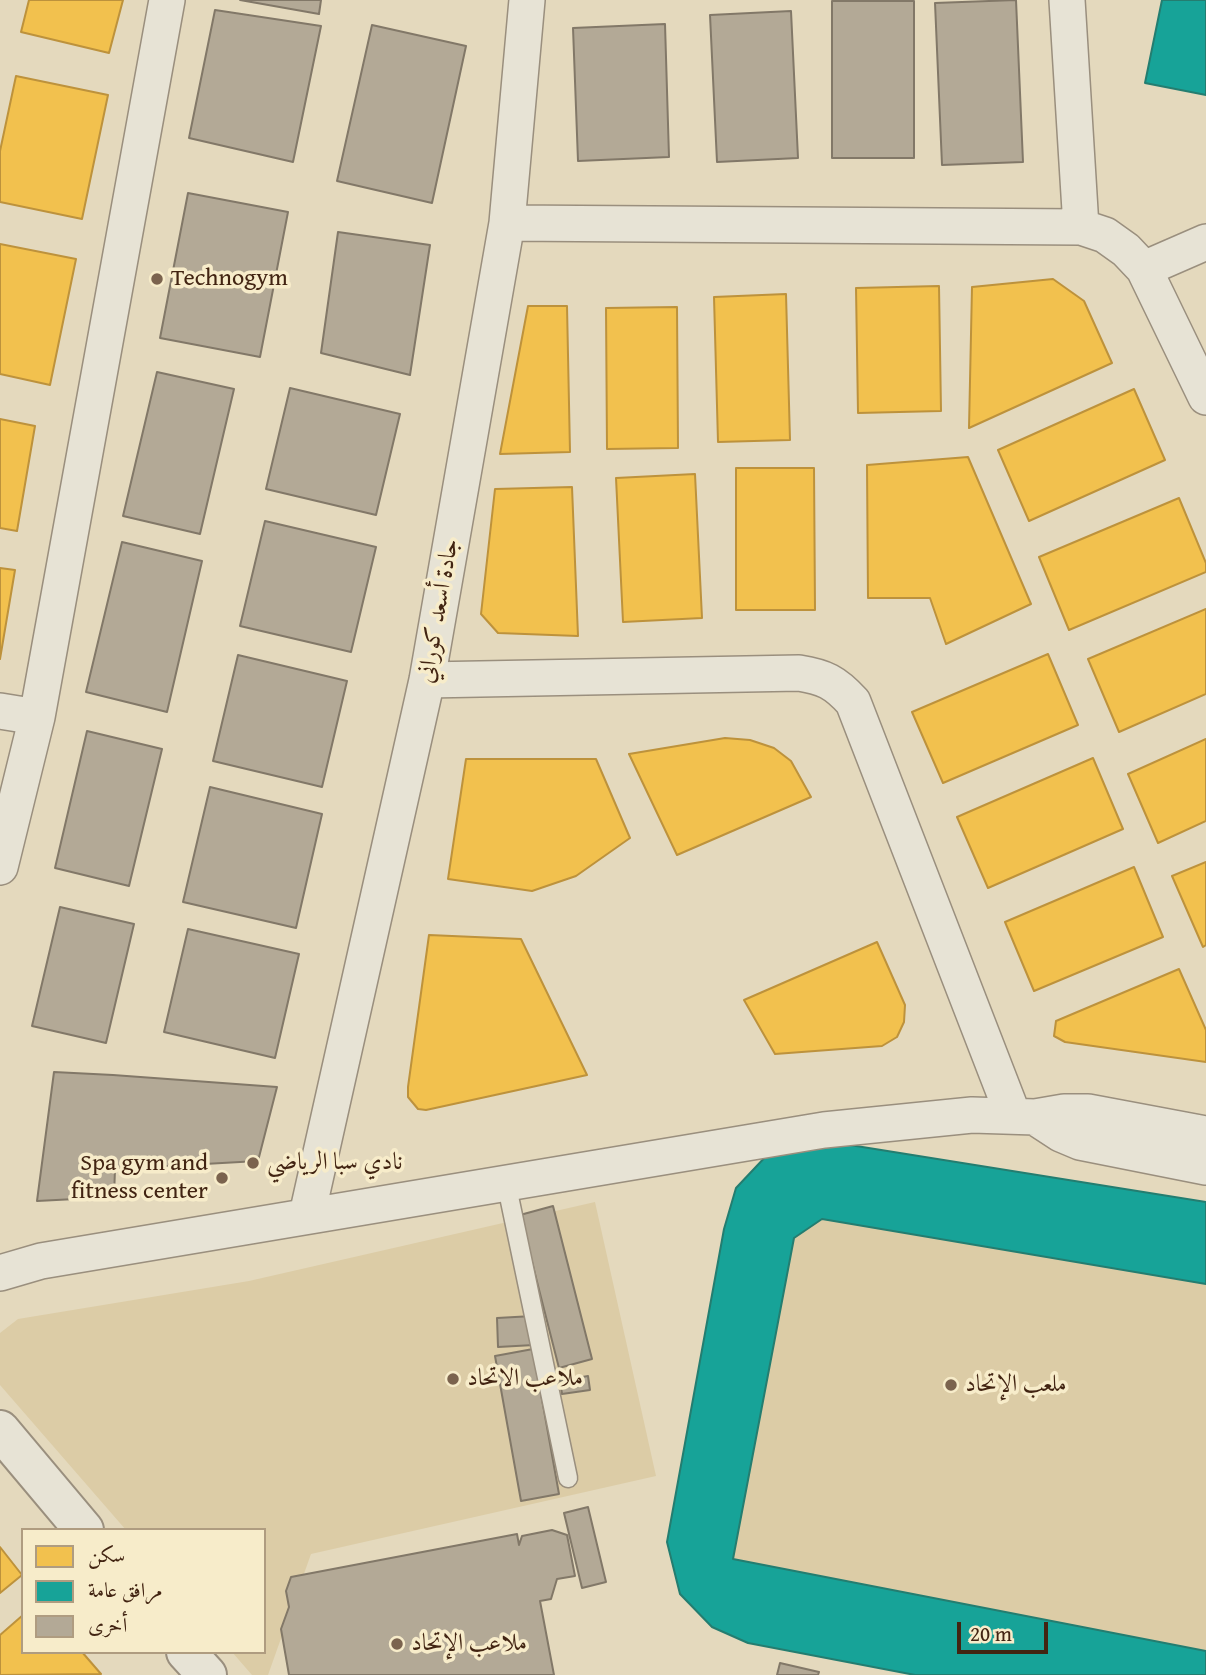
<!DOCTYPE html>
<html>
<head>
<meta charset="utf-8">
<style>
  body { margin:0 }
  #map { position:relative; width:1206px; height:1675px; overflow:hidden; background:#e4d9bd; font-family:"Gentium Book Plus",Amiri,serif }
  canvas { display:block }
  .legend { position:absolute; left:21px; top:1528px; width:245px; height:126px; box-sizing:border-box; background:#f7ecca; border:2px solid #af9c80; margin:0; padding:9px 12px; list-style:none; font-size:21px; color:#422412 }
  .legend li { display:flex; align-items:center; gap:14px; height:35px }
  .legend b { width:35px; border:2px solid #af9c80 }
  .scale { position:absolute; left:957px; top:1622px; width:91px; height:32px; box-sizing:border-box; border:4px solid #422412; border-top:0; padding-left:9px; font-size:21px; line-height:24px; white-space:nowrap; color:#422412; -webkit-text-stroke:5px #f7ecca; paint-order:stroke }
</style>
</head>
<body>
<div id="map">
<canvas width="1206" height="1675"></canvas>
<ul class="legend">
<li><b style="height:19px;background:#f2c14e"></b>سكن</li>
<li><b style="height:19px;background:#17a398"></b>مرافق عامة</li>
<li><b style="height:19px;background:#b3a996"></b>أخرى</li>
</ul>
<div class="scale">20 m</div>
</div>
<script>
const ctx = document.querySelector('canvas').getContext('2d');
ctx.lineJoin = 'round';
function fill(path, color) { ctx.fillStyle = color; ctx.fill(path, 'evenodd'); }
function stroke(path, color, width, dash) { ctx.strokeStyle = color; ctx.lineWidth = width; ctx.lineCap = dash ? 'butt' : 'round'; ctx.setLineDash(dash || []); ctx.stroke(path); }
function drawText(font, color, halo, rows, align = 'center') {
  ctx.font = font + ' "Gentium Book Plus",Amiri,serif'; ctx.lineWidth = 7; ctx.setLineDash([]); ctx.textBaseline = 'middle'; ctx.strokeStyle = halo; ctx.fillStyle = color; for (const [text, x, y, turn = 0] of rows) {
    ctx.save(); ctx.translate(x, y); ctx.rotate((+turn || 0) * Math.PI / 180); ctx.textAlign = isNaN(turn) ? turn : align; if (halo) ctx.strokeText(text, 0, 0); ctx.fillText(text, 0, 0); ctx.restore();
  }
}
fill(new Path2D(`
  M736,1188L1206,1202V1675H915L748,1643L712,1627L680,1594L667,1542L724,1229Z
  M595,1202L656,1476L311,1554L268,1675H252L232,1652H264V1530H126L0,1385V1333L18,1319L249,1281Z`), '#dccca6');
const homes = new Path2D(`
  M29,0H123L109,53L21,32Z
  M16,76L108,95L82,219L0,202V151Z
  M0,244L76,259L50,385L0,374Z
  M1053,279L1084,301L1112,363L969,428L972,287Z
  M939,286L941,411L858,413L856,288Z
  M786,294L790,440L718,442L714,297Z
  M528,306H567L570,452L500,454Z
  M677,307L678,448L607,449L606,308Z
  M1134,389L1165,460L1029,521L998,450Z
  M0,419L35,426L17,531L0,528Z
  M968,457L1031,604L946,644L930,598H868L867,465Z
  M736,468H814L815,610H736Z
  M695,474L702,618L623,622L616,478Z
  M572,487L578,636L498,633L481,614L495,489Z
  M1179,498L1206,563V572L1069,630L1039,557Z
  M0,568L15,570L0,659Z
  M1206,609V694L1119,732L1088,659Z
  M1048,654L1078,725L943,783L912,712Z
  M725,738L750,740L774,748L791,761L811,797L677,855L629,754Z
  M1206,739V821L1158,843L1128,774Z
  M1093,758L1123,829L988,888L957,817Z
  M466,759H596L630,838L576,876L532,891L448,879Z
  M1206,862V945L1203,947L1172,876Z
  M1134,867L1163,937L1034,991L1005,922Z
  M429,935L521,939L587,1075L426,1110L418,1109L408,1097V1087Z
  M877,942L905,1005L904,1022L897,1037L882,1046L775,1054L744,1000Z
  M1179,969L1206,1030V1062L1065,1042L1054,1036L1056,1021Z
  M0,1547L22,1575L0,1593Z
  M23,1615V1652H82L101,1674L0,1675V1635Z`);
fill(homes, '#f2c14e');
stroke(homes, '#bd923c', 2);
const public = new Path2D(`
  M1162,0H1206V95L1145,83Z
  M800,1137L1206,1202V1284L822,1219L794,1238L733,1559L1206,1651V1675H915L748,1643L712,1627L680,1594L667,1542L724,1229L736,1188L769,1153Z`);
fill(public, '#17a398');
stroke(public, '#247d70', 2);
const building = new Path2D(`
  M240,0H321L319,14Z
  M1016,0L1023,162L942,165L935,3Z
  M832,1H914V158H832Z
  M215,10L321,26L293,162L189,138Z
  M791,11L798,158L717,162L710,15Z
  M665,24L669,157L578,161L573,28Z
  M372,25L466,46L432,203L337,181Z
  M188,193L288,212L260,357L160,338Z
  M338,232L430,245L410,375L321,353Z
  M157,372L234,389L200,534L123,516Z
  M290,388L400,414L376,515L266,489Z
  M265,521L376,547L351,652L240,626Z
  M122,542L202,561L167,712L86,692Z
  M238,655L347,681L322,787L213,761Z
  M87,731L162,749L129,886L55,868Z
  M210,787L322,814L296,928L183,902Z
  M60,907L134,924L106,1043L32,1026Z
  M188,929L299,954L275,1058L164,1032Z
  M54,1072L113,1075L277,1087L258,1161L115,1169L114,1197L37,1201Z
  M553,1206L592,1359L559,1368L520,1215Z
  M533,1316L534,1345L498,1347L497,1318Z
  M533,1349L559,1494L521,1501L495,1356Z
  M588,1376L590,1390L562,1394L560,1381Z
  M588,1507L606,1582L582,1588L564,1513Z
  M552,1530L567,1535L575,1576L557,1579L551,1599L540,1601L554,1675H289L281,1629L289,1607L286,1591L291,1577L517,1534L519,1545L522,1536Z
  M780,1663L819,1672L818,1675H777Z`);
fill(building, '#b3a996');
stroke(building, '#827868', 2);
const service = new Path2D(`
  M506,1182L568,1478`);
const minor = new Path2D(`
  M1067,0L1081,227
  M507,223L1081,227L1105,235L1126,250L1144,269L1206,397
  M1144,269L1206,242
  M427,680L799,673C824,677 835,682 853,702L1013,1115
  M0,711L37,717
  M0,867L37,717L167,0
  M1035,1117L1061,1134L1080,1142L1206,1167
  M307,1215L427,680L507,223L527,0
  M0,1273L41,1261L824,1130L972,1115L1035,1117L1064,1112H1088L1206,1134`);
const tertiary = new Path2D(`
  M0,1430L84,1530
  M186,1652L207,1675`);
stroke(service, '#9a8f7e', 21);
stroke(minor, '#9a8f7e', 38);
stroke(tertiary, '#9a8f7e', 42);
stroke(service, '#e7e3d5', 18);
stroke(minor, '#e7e3d5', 35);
stroke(tertiary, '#e7e3d5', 38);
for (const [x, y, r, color] of [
  [157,279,7,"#7b634e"],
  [253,1163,7,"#7b634e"],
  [222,1178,7,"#7b634e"],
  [453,1379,7,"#7b634e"],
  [951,1385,7,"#7b634e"],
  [397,1644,7,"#7b634e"]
]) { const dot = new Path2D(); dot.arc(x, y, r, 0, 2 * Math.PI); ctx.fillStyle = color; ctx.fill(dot); stroke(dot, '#f7ecca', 2.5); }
drawText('24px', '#422412', '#f7ecca', [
  ["Technogym",171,279],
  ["نادي سبا الرياضي",267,1163],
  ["Spa gym and",208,1164,"right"],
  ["fitness center",208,1192,"right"],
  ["ملاعب الاتحاد",467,1379],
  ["ملعب الإتحاد",965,1385],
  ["ملاعب الإتحاد",411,1644]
], 'left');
drawText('24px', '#422412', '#f7ecca', [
  ["جادة أسعد كوراني",439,611,-80]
]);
</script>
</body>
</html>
